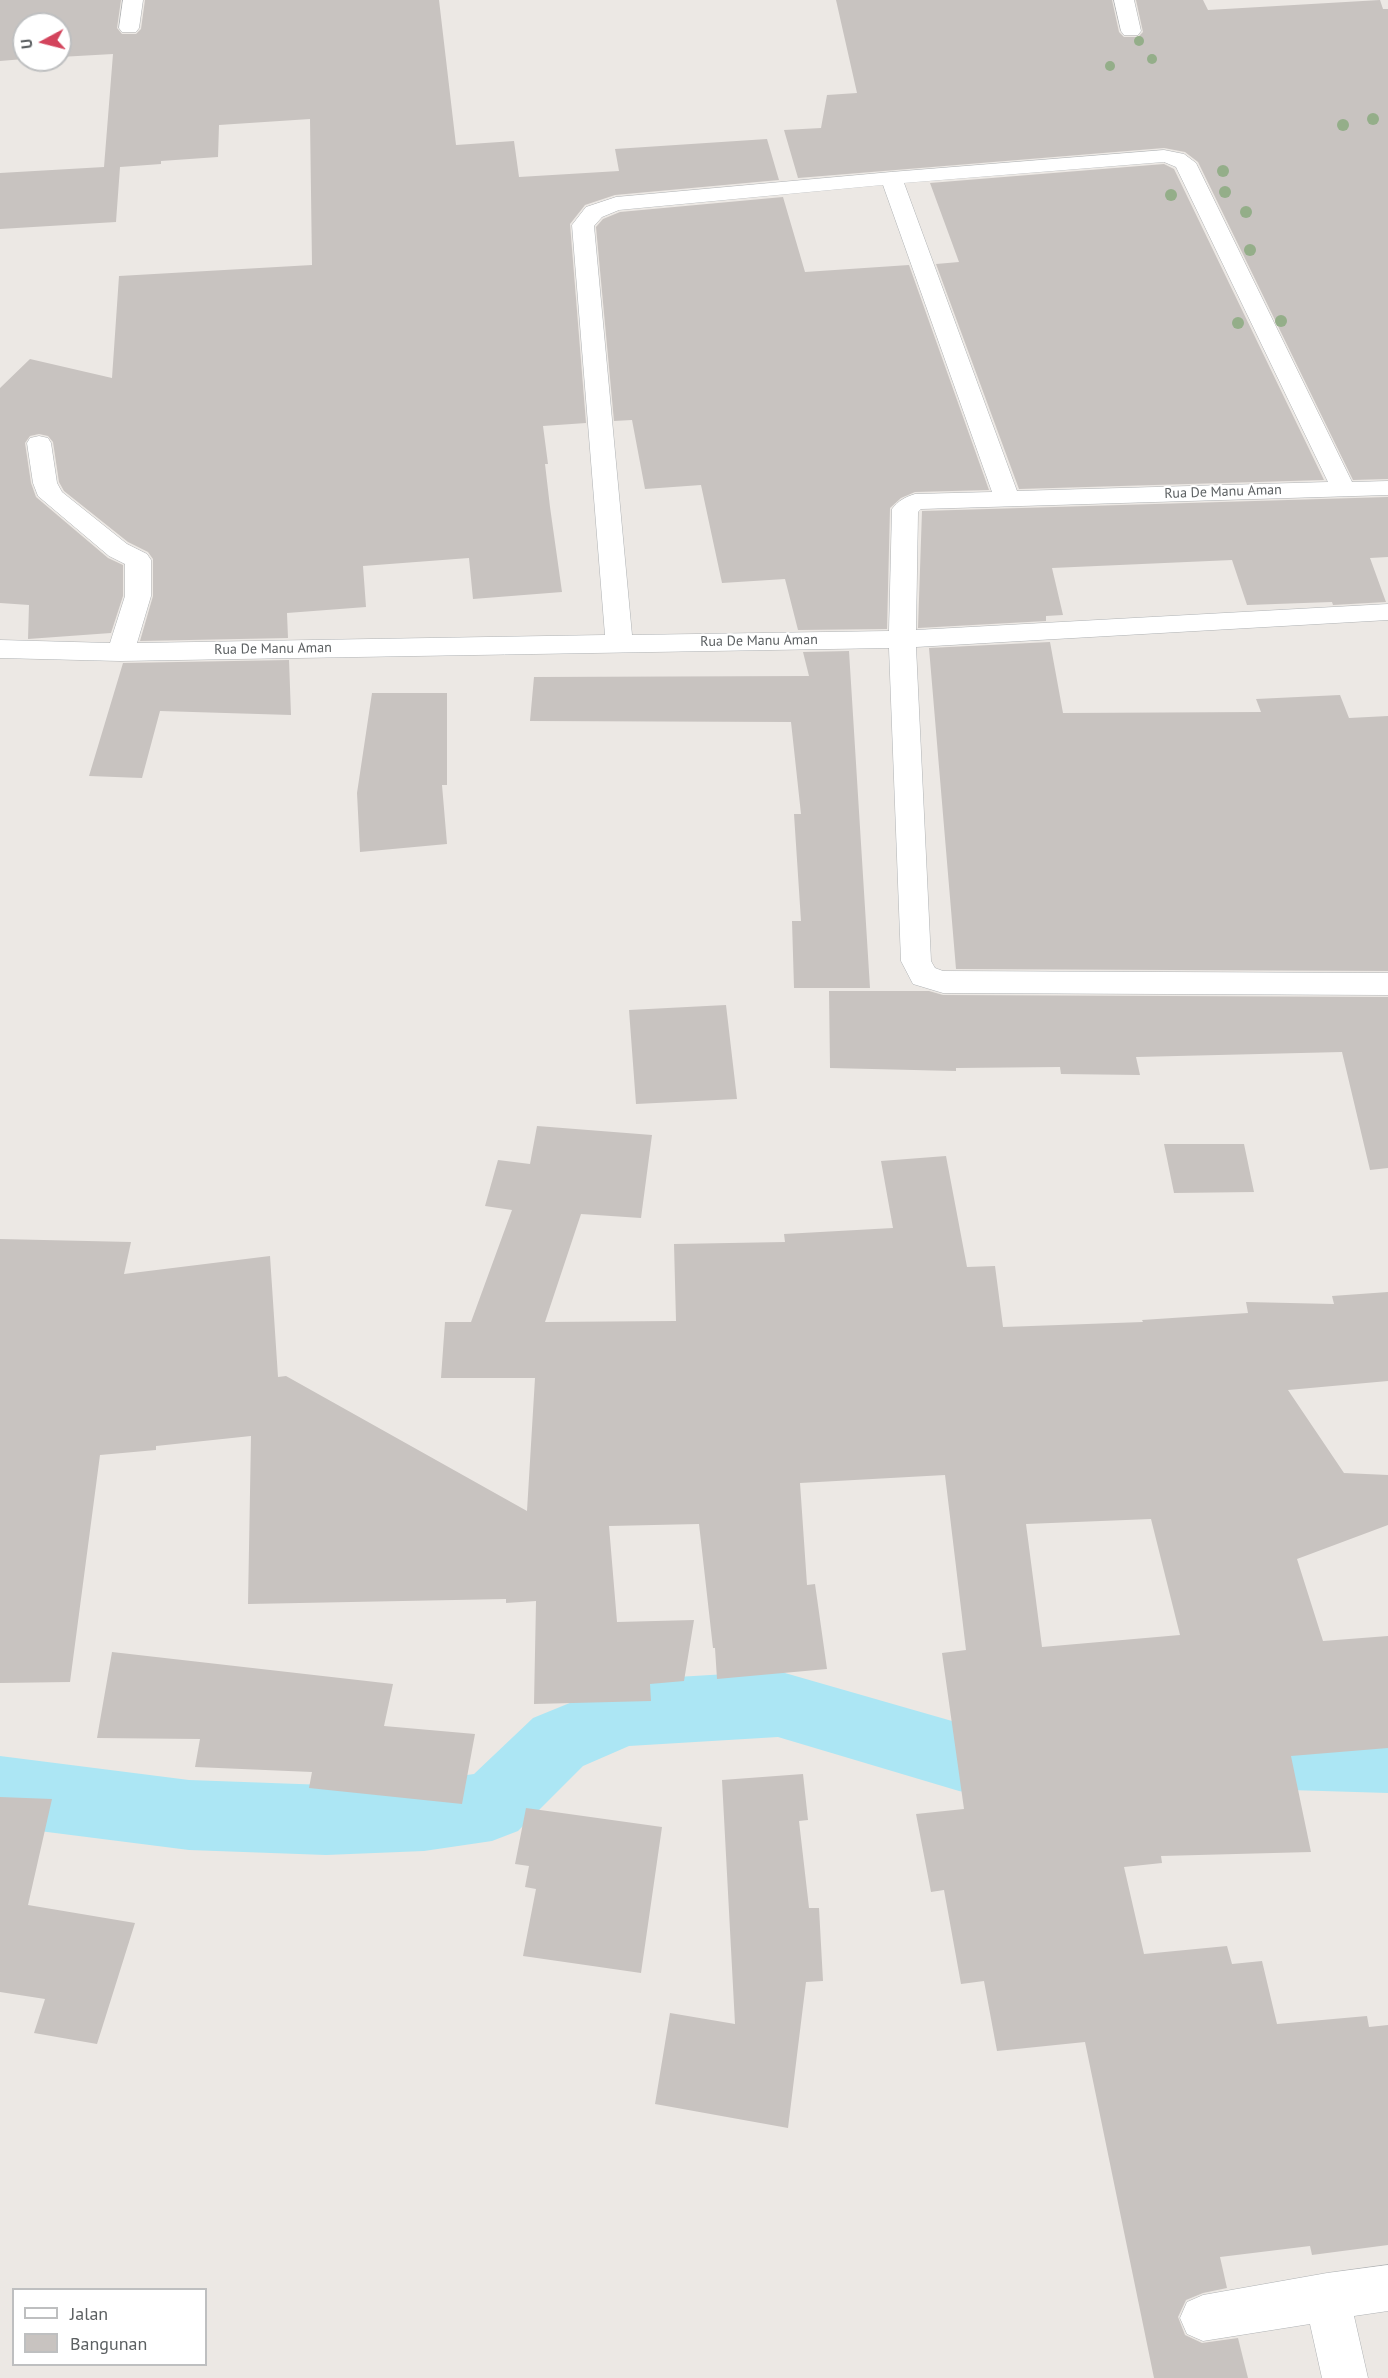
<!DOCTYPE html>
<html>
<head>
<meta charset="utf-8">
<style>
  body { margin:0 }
  #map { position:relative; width:1388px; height:2378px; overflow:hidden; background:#ece8e4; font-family:"PT Sans",sans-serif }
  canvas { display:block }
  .legend { position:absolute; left:12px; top:2288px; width:195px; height:78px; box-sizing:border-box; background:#fff; border:2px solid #bebfc0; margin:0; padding:8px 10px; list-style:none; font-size:18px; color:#5c6062 }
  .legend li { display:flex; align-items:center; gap:12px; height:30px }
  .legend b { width:30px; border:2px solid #bebfc0 }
  .north { position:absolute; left:12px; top:12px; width:60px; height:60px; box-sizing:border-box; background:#fff; border:2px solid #bebfc0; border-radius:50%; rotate:263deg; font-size:16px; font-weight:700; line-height:24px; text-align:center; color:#5c6062 }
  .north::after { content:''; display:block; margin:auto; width:21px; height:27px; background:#d3445c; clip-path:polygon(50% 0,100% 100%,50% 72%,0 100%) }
</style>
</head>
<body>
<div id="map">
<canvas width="1388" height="2378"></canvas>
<ul class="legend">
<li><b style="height:8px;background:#fff"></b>Jalan</li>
<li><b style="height:16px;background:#c8c3c0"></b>Bangunan</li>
</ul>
<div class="north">U</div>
</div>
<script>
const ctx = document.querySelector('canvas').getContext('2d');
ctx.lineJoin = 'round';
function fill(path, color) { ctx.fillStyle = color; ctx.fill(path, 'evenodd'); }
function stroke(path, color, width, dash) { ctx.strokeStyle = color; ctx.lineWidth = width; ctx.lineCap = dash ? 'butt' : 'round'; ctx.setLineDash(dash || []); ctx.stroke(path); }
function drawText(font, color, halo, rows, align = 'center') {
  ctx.font = font + ' "PT Sans",sans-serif'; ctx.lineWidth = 4.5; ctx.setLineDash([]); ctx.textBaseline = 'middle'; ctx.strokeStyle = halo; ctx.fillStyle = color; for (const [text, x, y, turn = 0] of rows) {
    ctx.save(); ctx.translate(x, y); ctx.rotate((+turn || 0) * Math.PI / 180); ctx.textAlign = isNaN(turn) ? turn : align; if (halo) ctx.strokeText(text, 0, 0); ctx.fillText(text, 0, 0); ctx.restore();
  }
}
fill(new Path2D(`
  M778,1671L959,1723L1012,1733L1038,1734L1063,1744L1074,1768L1063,1792L1038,1802L1012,1801L959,1791L778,1737L629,1746L583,1766L518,1831L492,1841L424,1851L326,1855L189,1850L0,1826V1756L189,1780L326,1785L424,1781L474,1774L533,1718L626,1680Z
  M1257,1721L1388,1725V1793L1257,1789L1208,1794L1183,1784L1172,1760L1183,1736L1208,1726Z`), '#ace6f4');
fill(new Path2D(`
  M0,0H121L117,28L122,34H136L141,29L145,0H439L456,145L514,141L519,177L619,171L615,149L767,139L779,180L615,195L585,205L570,224L586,423L543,426L548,464H545L550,507L562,592L473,599L469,558L363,566L366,607L287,613L288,638L140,641L153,596V559L148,552L128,542L64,491L59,482L53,442L48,436L39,434L30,436L25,443L31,483L36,497L108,558L123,565V596L111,633L28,639L29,605L0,603V388L30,359L112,378L119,276L312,265L310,119L219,125L218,157L161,161V164L120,167L116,222L0,229V173L104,167L113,54L60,57V24H24V59L0,61Z
  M836,0H1112L1119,32L1124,37H1138L1143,32L1136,0H1203L1208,10L1380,0L1383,9H1388V479L1353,480L1198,162L1185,152L1164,148L798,178L784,130L821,128L827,95L857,93Z
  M1164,164L1174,169L1324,480L1019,489L936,264L959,262L930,183Z
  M783,197L805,272L909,265L989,490L915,492L901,498L890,508L887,629L798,630L785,579L722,583L701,485L645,489L632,420L614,421L596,227L603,219L620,212Z
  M1388,497V557L1370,558L1386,602L1333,605L1332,602L1247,605L1232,560L1052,568L1063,615L1046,616V621L918,628L922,511Z
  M1050,642L1063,713L1261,712L1256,699L1340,695L1349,718L1388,716V971L956,969L929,648Z
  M849,651L870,988H794L792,921H801L794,814H801L791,722L530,721L534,677L809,676L803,652Z
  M289,660L291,715L160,711L142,778L89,776L123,663Z
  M372,693H447V785H442L447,844L360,852L357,793Z
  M829,991H929L943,995L1388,997V1168L1370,1170L1342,1052L1136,1057L1140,1075L1061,1074L1060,1067L956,1068V1071L830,1068Z
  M726,1005L737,1099L636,1104L629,1010Z
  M537,1126L652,1135L641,1218L581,1214L545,1322L676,1321L674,1244L785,1242L784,1234L893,1228L881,1161L946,1156L967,1267L995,1266L1003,1327L1143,1322L1142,1320L1248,1313L1246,1302L1334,1304L1332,1296L1388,1292V1381L1288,1390L1344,1473L1388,1475V1525L1297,1559L1323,1641L1388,1636V1748L1291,1756L1311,1852L1161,1856L1162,1863L1124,1867L1144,1954L1227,1946L1232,1964L1262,1961L1277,2024L1367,2016L1369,2027L1388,2025V2245L1312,2255L1310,2246L1220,2257L1227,2288L1203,2293L1186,2300L1178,2317L1185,2335L1202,2343L1238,2338L1248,2378H1154L1085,2042L997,2051L984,1981L961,1984L944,1890L931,1892L916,1814L964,1809L942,1653L966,1650L945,1475L800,1483L807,1585L815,1584L827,1669L717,1679L715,1648H713L699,1524L609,1526L617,1622L694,1620L684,1681L650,1684L651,1701L534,1704L536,1601L506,1603V1599L248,1604L251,1436L156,1446V1450L100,1455L70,1682L0,1683V1239L131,1242L124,1274L270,1256L278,1377L286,1376L527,1511L535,1378H441L445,1322H471L512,1210L485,1206L498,1160L530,1164ZM1151,1519L1180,1635L1042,1647L1026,1524Z
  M1164,1144H1244L1254,1192L1174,1193Z
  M112,1652L393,1684L384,1726L475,1734L462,1804L309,1788L312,1772L195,1767L200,1739L97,1738Z
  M803,1774L808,1820L799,1821L809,1908H819L823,1981L806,1982L788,2128L655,2104L670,2013L735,2024L722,1780Z
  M0,1797L52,1799L28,1905L135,1923L97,2044L34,2033L45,1999L0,1992Z
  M526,1808L662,1827L641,1973L523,1956L536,1889L525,1887L529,1866L515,1864Z`), '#c8c3c0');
const minor = new Path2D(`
  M123,0H143L139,28L136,32H122L119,28Z
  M1114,0H1134L1141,31L1138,35H1124L1121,31Z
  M1164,150L1184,154L1196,163L1352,482L1388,481V495L921,509L918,512L916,630L1388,604V620L916,647L931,961L935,968L943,971L1388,973V995L943,993L913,984L901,961L889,648L120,661L0,658V640L110,643L125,596V564L109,556L38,496L33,483L27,443L30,438L39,436L48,438L51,443L57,483L62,492L127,544L147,554L151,560V596L137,643L605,635L572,225L586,207L616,197L891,172ZM1164,162L1176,167L1328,482L1017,491L904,183ZM883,185L992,492L915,494C905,497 898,501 892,509L889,631L632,635L594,226L602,217L619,210Z
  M1388,2265V2311L1354,2316L1368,2378H1322L1310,2324L1203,2341L1187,2334L1180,2318L1187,2302L1203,2295L1327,2273Z`);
stroke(minor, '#afb2b4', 1);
fill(minor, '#fff');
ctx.fillStyle = '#94ae89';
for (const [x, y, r] of [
  [1139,41,5],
  [1152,59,5],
  [1110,66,5],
  [1373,119,6],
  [1343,125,6],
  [1223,171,6],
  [1225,192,6],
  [1171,195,6],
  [1246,212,6],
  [1250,250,6],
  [1281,321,6],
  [1238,323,6]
]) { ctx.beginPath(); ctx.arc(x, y, r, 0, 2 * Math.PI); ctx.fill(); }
drawText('14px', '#5c6062', '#fff', [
  ["Rua De Manu Aman",1223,492,-2],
  ["Rua De Manu Aman",759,641,-1],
  ["Rua De Manu Aman",273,649,-1]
]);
</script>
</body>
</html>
